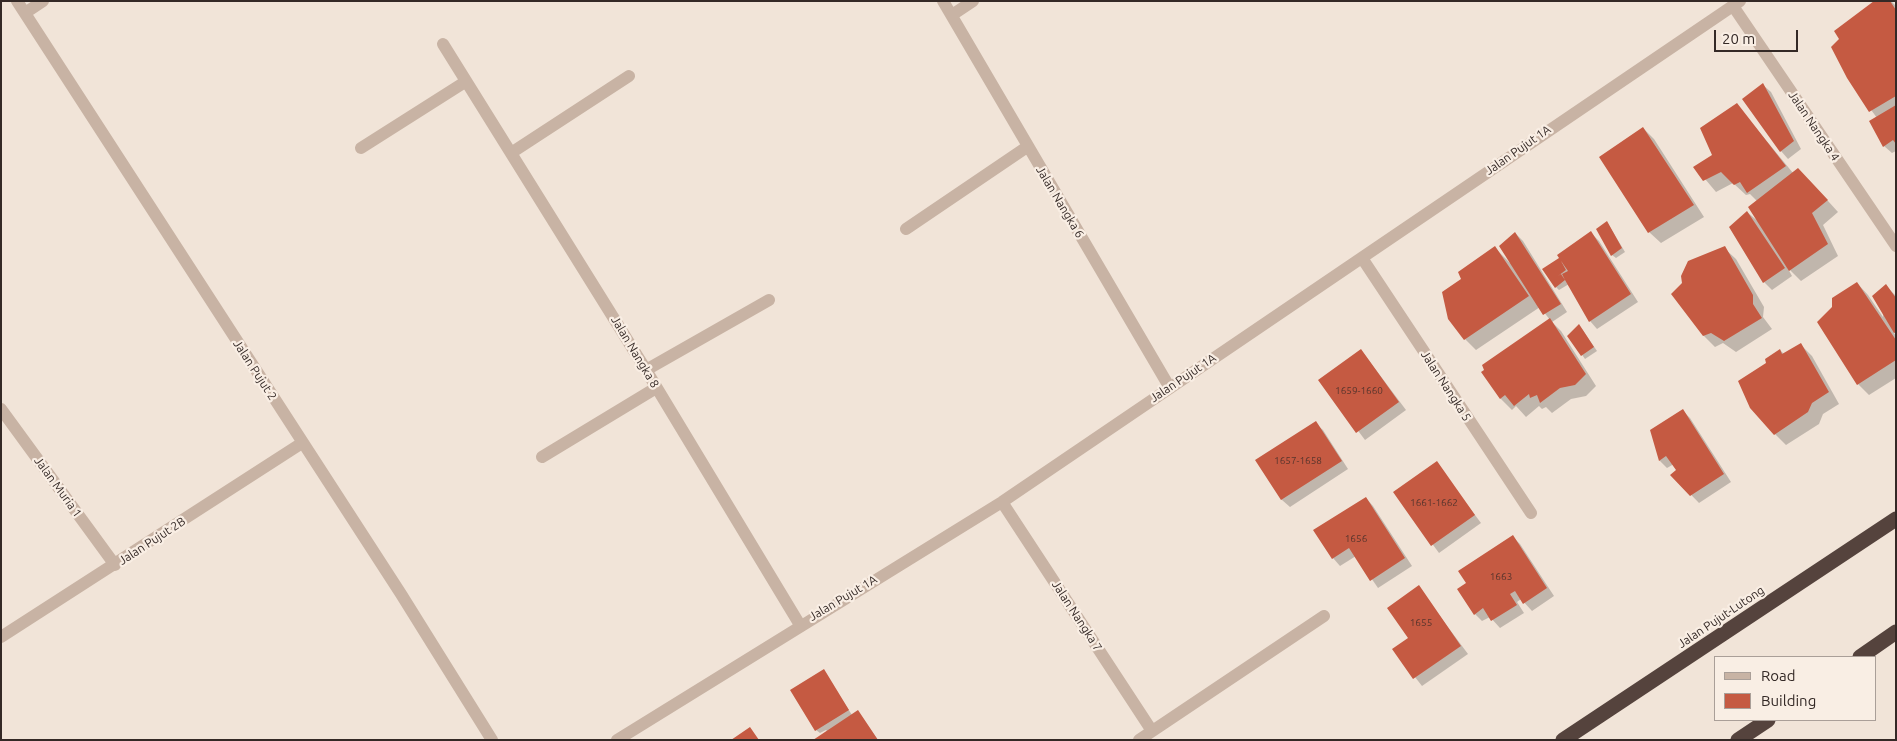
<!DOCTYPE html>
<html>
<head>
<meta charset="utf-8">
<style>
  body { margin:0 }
  #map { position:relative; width:1897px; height:741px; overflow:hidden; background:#f1e4d8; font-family:Ubuntu,sans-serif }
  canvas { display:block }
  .frame { position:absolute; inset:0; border:2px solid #342926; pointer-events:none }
  .legend { position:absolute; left:1714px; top:656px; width:162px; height:65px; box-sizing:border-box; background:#f9eee4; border:1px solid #aa9f98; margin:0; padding:6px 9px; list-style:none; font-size:15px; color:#342926 }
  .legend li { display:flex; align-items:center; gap:10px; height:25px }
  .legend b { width:25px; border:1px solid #aa9f98 }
  .scale { position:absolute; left:1714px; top:30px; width:84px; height:22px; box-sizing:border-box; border:2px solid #342926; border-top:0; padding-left:6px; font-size:15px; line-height:18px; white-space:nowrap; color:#342926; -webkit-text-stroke:4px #f9eee4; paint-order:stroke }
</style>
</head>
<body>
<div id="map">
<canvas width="1897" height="741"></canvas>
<div class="frame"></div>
<ul class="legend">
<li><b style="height:6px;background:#c8b3a4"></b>Road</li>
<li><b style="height:14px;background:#c55a42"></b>Building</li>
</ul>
<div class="scale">20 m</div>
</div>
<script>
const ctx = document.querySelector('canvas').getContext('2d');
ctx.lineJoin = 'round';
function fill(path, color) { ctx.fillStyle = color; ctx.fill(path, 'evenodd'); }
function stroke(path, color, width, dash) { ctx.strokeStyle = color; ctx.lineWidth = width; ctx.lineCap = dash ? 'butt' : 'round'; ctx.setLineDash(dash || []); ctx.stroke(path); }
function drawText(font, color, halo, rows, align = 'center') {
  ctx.font = font + ' Ubuntu,sans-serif'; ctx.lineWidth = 4.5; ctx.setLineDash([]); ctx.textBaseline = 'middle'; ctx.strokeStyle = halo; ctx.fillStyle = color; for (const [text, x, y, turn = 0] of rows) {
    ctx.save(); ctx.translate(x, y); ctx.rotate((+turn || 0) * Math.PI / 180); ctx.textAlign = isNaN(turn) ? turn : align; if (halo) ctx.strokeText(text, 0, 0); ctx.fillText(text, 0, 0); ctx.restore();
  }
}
fill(new Path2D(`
  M1876,1H1891L1896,6V151L1892,153L1884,146L1877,118L1848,78Z
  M1763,85L1771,92L1801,149L1788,159L1781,151Z
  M1737,105L1793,173L1809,180L1838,212L1823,225L1838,256L1801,281L1787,267L1792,276L1772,290L1764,282L1730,227L1747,212L1760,223L1757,201L1750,194L1746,195L1733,183L1716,192L1695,167L1713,156Z
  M1643,128L1654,139L1704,217L1661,243L1649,232Z
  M1607,222L1625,252L1616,258L1612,255Z
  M1515,233L1523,241L1567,312L1552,322L1561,331L1596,386L1586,396L1571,399L1552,413L1546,407L1542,409L1539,406L1526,417L1516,406L1512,410L1501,399L1483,372L1550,320L1540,307L1476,350L1465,339L1462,279L1495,248L1510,263Z
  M1591,233L1599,241L1638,302L1597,329L1590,321L1569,284L1559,290L1556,287L1559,260L1563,264Z
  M1724,248L1736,259L1764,307L1763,317L1772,329L1736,352L1723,343L1715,347L1703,335Z
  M1857,283L1868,295L1883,317L1886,286L1896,296V333H1894L1896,336V378L1869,395L1858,384Z
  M1582,329L1597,351L1585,359L1569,336Z
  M1801,345L1812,356L1839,404L1823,414L1819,424L1786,445L1775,434L1767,363L1780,350L1785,355Z
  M1361,350L1406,410L1365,440L1320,380Z
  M1683,411L1690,418L1731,482L1699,503L1672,475L1678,470L1674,464L1667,468L1660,461L1652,430Z
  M1315,423L1323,430L1348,469L1290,507L1282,500L1257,461Z
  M1436,463L1481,523L1439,553L1394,492Z
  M1366,498L1373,506L1412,566L1378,588L1356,556L1340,566L1333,558Z
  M1513,537L1520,544L1554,596L1532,611L1521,599L1517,602L1524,613L1500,628L1490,617L1482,621L1475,614L1468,584Z
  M1418,587L1468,654L1422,686L1393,649L1409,638Z
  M823,670L852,715L858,711L878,740H815L827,731L826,730L820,733L816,730Z`), '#0003');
fill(new Path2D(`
  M1874,1H1890L1896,10V96L1869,112L1847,78L1831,47L1839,39L1834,31Z
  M1763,83L1794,141L1780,152L1742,99Z
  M1737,103L1786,166L1747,193L1740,182L1734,185L1721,172L1703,181L1693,167L1712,155L1700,128Z
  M1896,105V144L1893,140L1883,147L1869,121Z
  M1643,127L1694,205L1648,233L1599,157Z
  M1798,168L1828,200L1812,213L1828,244L1789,271L1748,207Z
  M1747,211L1785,268L1763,283L1729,227Z
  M1607,221L1622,248L1611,256L1596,229Z
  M1591,231L1631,294L1589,322L1565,280L1562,274L1568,271L1561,261L1566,270L1558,276L1561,274L1565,280L1555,288L1542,269L1559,258L1557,255Z
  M1515,232L1561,304L1543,315L1499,246Z
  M1495,246L1529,296L1464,340L1448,319L1442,292L1461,279L1458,272Z
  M1725,246L1753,295V304L1762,318L1724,341L1711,333L1703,336L1671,294L1682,283L1681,276L1688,261Z
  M1857,282L1896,340V360L1857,385L1817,322L1832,307V298Z
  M1886,284L1896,298V332L1894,333L1872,296Z
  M1550,318L1586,374L1575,385L1560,388L1540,403L1537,395L1530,398L1529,394L1514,406L1505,395L1500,399L1481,372L1484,370L1482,365Z
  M1579,324L1594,347L1581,356L1567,336Z
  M1801,343L1829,392L1812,403L1808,412L1774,435L1750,408L1738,381L1766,363L1765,359L1780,349L1782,354Z
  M1361,349L1399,402L1356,433L1318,380Z
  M1683,409L1724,474L1690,496L1670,475L1676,470L1666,456L1659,461L1650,430Z
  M1316,421L1342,461L1281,500L1255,460Z
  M1437,461L1475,515L1431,546L1393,492Z
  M1366,497L1405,558L1370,581L1349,548L1332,559L1313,530Z
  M1513,535L1547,588L1523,604L1515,591L1510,594L1517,605L1491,621L1483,608L1474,615L1457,589L1466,583L1458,571Z
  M1419,585L1461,646L1413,679L1392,649L1408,638L1387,608Z
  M824,669L849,710L815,731L790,690Z
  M858,710L878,740H813Z
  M750,727L759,740H731Z`), '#c55a42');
stroke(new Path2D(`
  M17,1L401,594L492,740
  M943,1L1170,388
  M1733,6L1896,246
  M25,13L43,1
  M952,15L973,1
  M443,44L646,370L800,625
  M361,148L465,82
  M511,153L629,76
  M906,229L1027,147
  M1362,258L1531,513
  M646,370L769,300
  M1,409L115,565
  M542,457L656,388
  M1002,502L1152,731
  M1,637L302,443
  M617,740L1002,502L1740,1
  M1139,740L1324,616`), '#c8b3a4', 12);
stroke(new Path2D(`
  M1860,657L1896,632
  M1563,740L1896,519
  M1738,740L1768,720`), '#55433d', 15);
drawText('10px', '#58352d', null, [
  ["1659-1660",1359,391],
  ["1657-1658",1298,461],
  ["1661-1662",1434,503],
  ["1656",1356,539],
  ["1663",1501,577],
  ["1655",1421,623]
]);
drawText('12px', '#342926', '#f9eee4', [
  ["Jalan Nangka 4",1814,126,56],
  ["Jalan Pujut 1A",1518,150,-35],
  ["Jalan Nangka 6",1060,202,59],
  ["Jalan Nangka 8",635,352,59],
  ["Jalan Pujut 2",255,370,57],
  ["Jalan Pujut 1A",1183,378,-34],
  ["Jalan Nangka 5",1446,386,57],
  ["Jalan Muria 1",58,487,54],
  ["Jalan Pujut 2B",152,541,-33],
  ["Jalan Pujut 1A",843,598,-31],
  ["Jalan Nangka 7",1077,616,57],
  ["Jalan Pujut-Lutong",1721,617,-34]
]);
</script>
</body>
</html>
